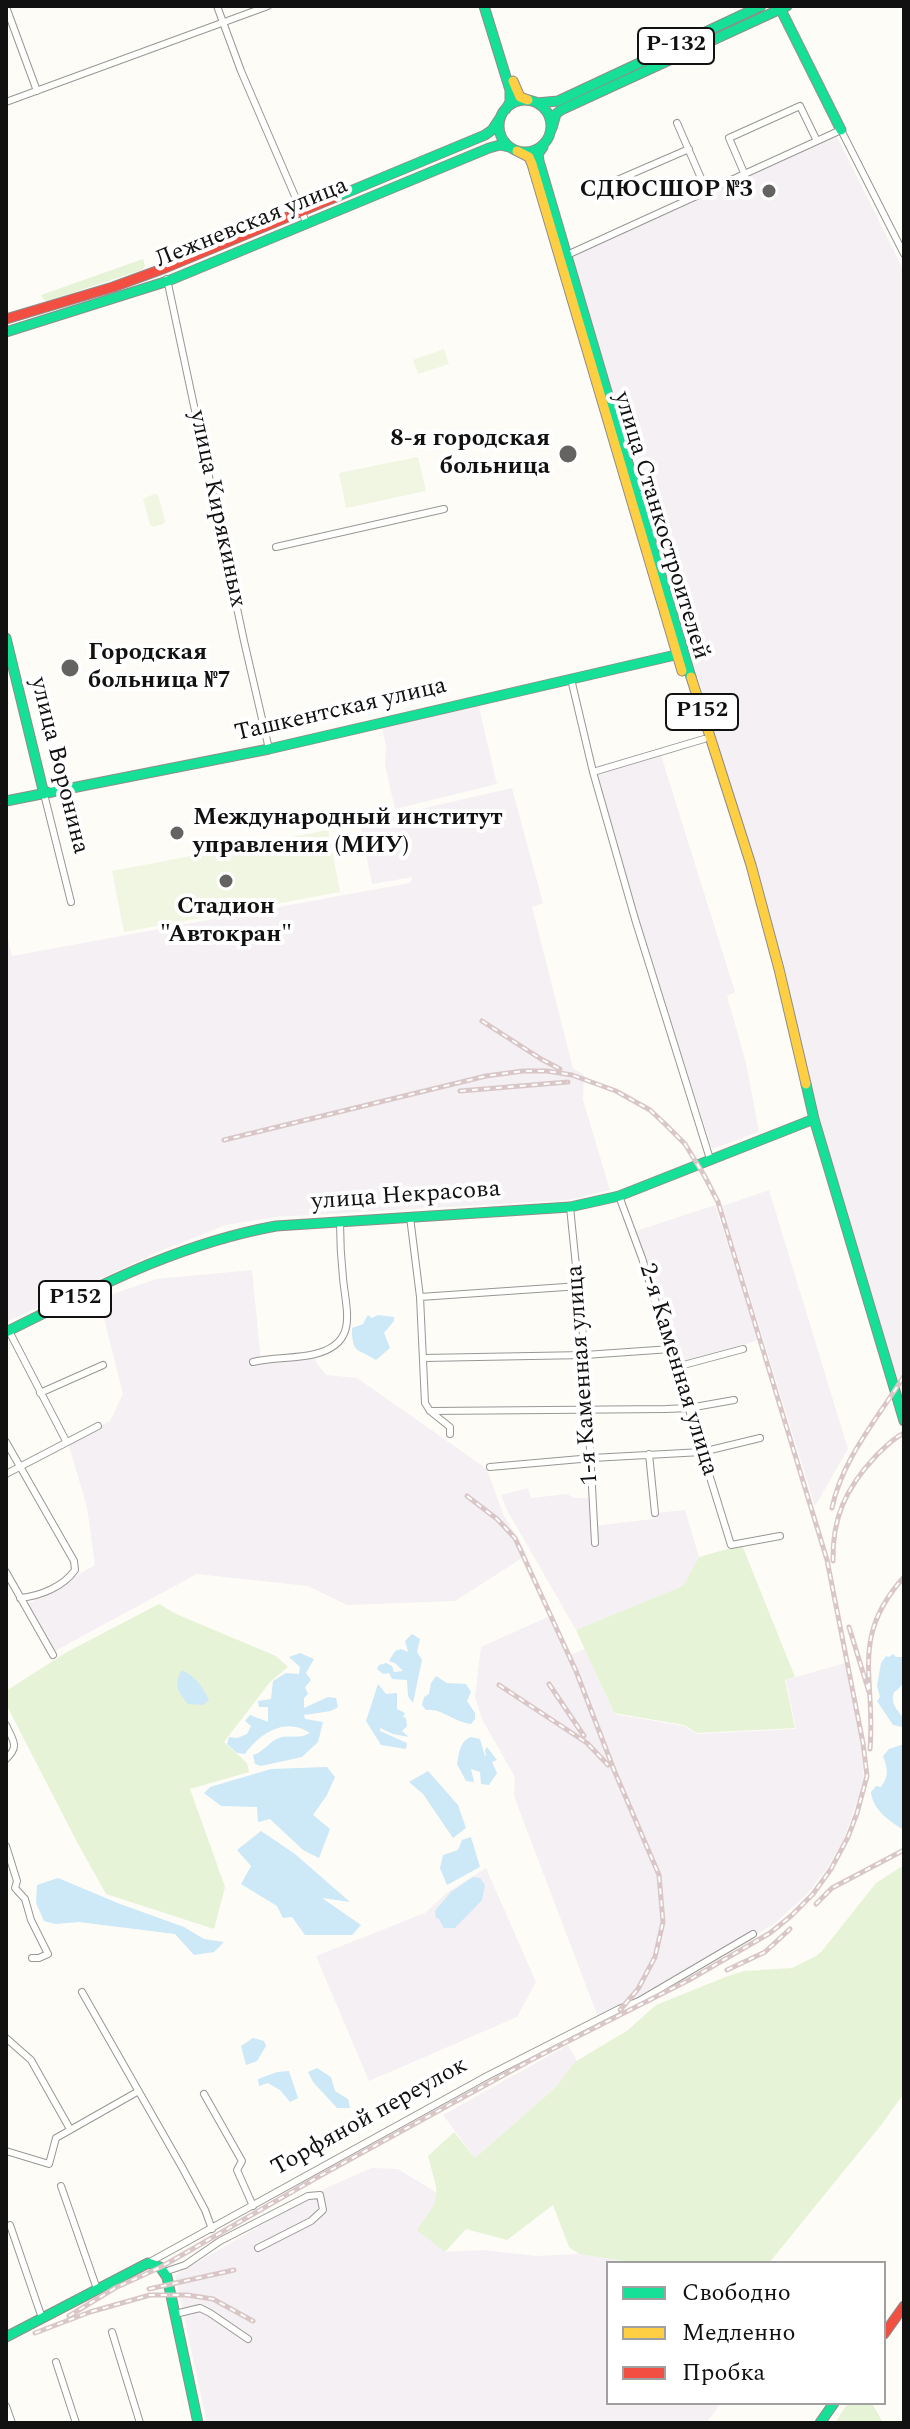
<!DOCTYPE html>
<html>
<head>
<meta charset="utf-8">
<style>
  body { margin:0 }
  #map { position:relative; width:910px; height:2429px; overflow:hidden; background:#fdfcf7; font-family:Spectral,serif }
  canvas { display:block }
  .frame { position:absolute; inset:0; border:8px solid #111; pointer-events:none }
  .legend { position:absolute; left:606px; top:2261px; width:280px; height:144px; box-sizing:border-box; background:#fff; border:2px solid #a0a0a0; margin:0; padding:10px 14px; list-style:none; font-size:24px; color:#111 }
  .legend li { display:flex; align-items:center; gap:16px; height:40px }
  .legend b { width:40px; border:2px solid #a0a0a0 }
</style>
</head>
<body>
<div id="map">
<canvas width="910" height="2429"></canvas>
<div class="frame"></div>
<ul class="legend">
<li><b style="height:10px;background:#16e098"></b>Свободно</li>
<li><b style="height:10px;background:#ffcf43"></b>Медленно</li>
<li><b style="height:10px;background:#f24e42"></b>Пробка</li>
</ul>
</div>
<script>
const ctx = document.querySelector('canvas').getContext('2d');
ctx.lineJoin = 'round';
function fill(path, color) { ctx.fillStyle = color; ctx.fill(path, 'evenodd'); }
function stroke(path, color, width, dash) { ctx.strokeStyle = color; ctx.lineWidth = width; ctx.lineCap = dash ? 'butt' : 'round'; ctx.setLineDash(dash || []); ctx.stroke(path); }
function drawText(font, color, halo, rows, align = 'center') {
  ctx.font = font + ' Spectral,serif'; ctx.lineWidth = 8; ctx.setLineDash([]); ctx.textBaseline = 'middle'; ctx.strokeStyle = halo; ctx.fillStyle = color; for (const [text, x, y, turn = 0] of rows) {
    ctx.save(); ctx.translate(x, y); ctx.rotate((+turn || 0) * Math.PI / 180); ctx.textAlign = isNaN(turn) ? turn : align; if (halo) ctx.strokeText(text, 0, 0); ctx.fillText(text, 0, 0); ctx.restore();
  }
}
fill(new Path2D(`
  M835,133L904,271V1409L820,1134L784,964L570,254Z
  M477,699L497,784L395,809L385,765L386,747L381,722Z
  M659,749L735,992L727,996L746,1063L759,1132L712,1149L618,857L593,767Z
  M512,788L543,903L532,907L573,1068L584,1075L583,1100L610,1190L568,1200L276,1217L226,1225L160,1251L6,1322V931L12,956L410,883L413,877L372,884L360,823Z
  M769,1190L848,1449L815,1506L722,1206Z
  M715,1205L758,1340L679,1365L636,1231Z
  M252,1270L261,1362L314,1357L318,1365L326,1375L357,1378L487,1469L503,1514L527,1555L455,1601L347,1605L308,1586L197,1574L53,1652L26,1605L95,1565L87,1507L68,1443L110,1421L123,1394L102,1310L110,1295L156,1279Z
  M528,1488L531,1498L567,1494L574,1498H591L593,1526L653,1519L657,1513L685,1510L699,1557L684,1586L576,1630L507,1510L501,1495Z
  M550,1616L568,1656L585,1649L614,1714L684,1726L697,1734L796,1729L786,1680L845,1663L861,1743L864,1782L843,1841L827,1868L808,1893L774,1924L712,1961L599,2020L514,1796L515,1777L483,1721L475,1697L481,1647Z
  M486,1868L536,1982L517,2017L369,2081L316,1956L425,1913L448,1892Z
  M568,2045L577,2061L556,2087L475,2158L443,2115Z
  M372,2168L398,2169L437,2193L436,2204L445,2252L484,2250L536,2256L579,2254L623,2261L625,2263H608V2403H721L706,2423H207L175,2275L328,2187Z`), '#f5f0f3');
fill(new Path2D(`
  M143,259L145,266L142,270L47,301L43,299L41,295Z
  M742,1545L795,1677L785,1680L795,1728L697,1733L684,1725L614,1713L576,1630L683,1586L699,1557Z
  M159,1604L176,1614L276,1656L288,1667L270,1682L224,1742L247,1763L249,1772L190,1789L225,1887L214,1929L106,1894L77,1842L6,1704V1691L67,1652Z
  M904,1865V2093L882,2124L769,2263H625L623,2261L579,2254L569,2247L553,2205L507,2240L466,2229L445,2252L417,2230C443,2195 439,2198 428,2156L454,2132L475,2158L556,2087L575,2062L628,2030L656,2005L728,1976L744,1971L792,1968L816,1956L822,1951L876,1883Z
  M848,2403H872L883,2423H835Z`), '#e7f3d7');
fill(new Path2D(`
  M444,349L449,364L418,374L413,360Z
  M418,457L426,491L346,508L339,473Z
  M154,494L158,495L165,521L163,524L154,527L150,525L143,499Z
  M328,830L340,892L124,932L112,871Z`), '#f0f6e1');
fill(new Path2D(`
  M368,1315L372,1318L378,1315L394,1317V1321L384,1333L390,1348L376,1360C357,1348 352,1354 352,1328L363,1324Z
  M412,1634L420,1639L417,1652L422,1660L413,1703L408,1696L407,1680L392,1679L389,1673L383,1674L377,1669L379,1665L386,1663L392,1666L394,1672L403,1671L395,1663L389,1661L395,1651L401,1649L408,1652L405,1641Z
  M300,1653L314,1659L306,1673L311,1680L305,1687L308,1694L304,1698V1708L328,1697L336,1698L338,1707L331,1711L304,1715L305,1719L323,1722L318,1742L302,1757L261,1766L255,1764L253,1755C265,1752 269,1740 282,1737C294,1735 299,1739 310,1733C286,1717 261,1732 245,1754L237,1753L227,1744L229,1737L237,1738L247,1734L251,1726L245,1721L250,1715L268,1722V1707H259L258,1701L271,1699L273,1681L286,1673L299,1674L300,1667L289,1657Z
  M893,1654L896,1657H904C904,1671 907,1686 894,1692C890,1705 898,1710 904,1719L903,1727L893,1725L877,1701L880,1697L877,1686L881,1663L886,1656L889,1657Z
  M182,1670C197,1678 202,1686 209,1700L203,1705L188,1704C178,1692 173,1684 182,1670Z
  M436,1676L447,1683L466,1684L471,1692L467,1701L475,1713V1719L471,1724C455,1723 442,1708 426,1710L422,1705L424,1697L429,1694L431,1683Z
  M378,1684L386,1694L397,1693V1709L405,1713L403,1717L406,1718L407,1726L402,1731L409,1737L393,1734L380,1728V1731L407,1743L406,1749L381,1745L366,1721Z
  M471,1737L480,1739L485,1756H486L485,1750L487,1747L497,1760L492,1762L497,1773L489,1785L481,1784L480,1772L471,1769L474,1782L466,1781L457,1764C459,1753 460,1741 471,1737Z
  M904,1744V1830C889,1821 873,1810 871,1792L876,1786L881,1787C890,1775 887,1768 883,1756L889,1749Z
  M327,1767L335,1777L327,1795L313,1815L330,1829L319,1858L303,1850L270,1819L258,1822L257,1807L221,1806L204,1793L210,1787L271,1769Z
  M428,1771L458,1805L466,1828L453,1838L423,1794L409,1782Z
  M261,1831L295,1854L350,1902L322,1898L361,1925L352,1935H305L292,1917L283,1918L277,1906L241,1884L251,1866L237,1850Z
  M471,1837L480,1867L447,1885L440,1868L443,1855L458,1850L462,1840Z
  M473,1877L480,1878L485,1885L482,1900L455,1928H444L439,1919L436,1918L435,1911L451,1892Z
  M58,1878L120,1904L184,1927L204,1939L224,1942L214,1952L194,1955L175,1934L79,1922L55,1924L44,1921L36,1903L37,1885Z
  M253,2038L264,2041L266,2046L257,2061L246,2065L241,2046Z
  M317,2068L331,2077L335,2091L348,2099L350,2108H337L313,2082L308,2072Z
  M289,2071L298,2098L290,2102L280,2090L268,2083L259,2086L258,2079L277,2072Z`), '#cde8f7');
const street = new Path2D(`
  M217,6L241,71L307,224
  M6,7L37,91
  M6,102L268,6
  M677,123L707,192
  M745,175L729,138L800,106L817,141
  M615,181L689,149
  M567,255L841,130L904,254
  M167,279L244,641L269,749
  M276,547L444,509
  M571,679L593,772L635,919L710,1159
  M593,772L704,739
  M44,794L71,902
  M619,1196L642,1258L731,1545L780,1536
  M570,1207L585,1355L595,1543
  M410,1217L420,1297L425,1403L430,1411L450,1427V1434
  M420,1297L580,1286
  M9,1331L66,1441
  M424,1358L585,1355L671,1349
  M253,1362C274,1357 295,1359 315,1354C359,1343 346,1311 343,1278C341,1259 340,1241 340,1222
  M676,1367L743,1349
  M40,1393L103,1365
  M430,1411L666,1409L689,1408L734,1400
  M6,1442L74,1561L75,1570C63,1587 40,1596 20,1598
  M649,1454L655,1513
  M490,1467L592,1458L702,1452L760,1438
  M6,1474L98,1426
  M6,1572L53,1655
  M6,1725C13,1741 20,1746 6,1759
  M6,1846L17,1881L15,1888L25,1899L31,1920L48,1954L39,1958H32
  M82,1992L183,2169L205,2210L212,2229
  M6,2038L31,2060L70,2129
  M204,2094L242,2161L237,2170L253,2206
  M6,2151L49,2164L56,2138L137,2092
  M61,2186L97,2289
  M10,2225L42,2318
  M148,2263L489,2075L619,2009L639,2001L753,1934
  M164,2272L185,2265L220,2241L308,2196L320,2195L323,2210L311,2221L258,2248
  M175,2314L200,2308L210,2313L248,2339
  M112,2332L140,2423
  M56,2362L76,2423
  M6,2406L12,2423`);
const fast = new Path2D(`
  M484,6L510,90V102L506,109
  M779,6L841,130
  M499 126a26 26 0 1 1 52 0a26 26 0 1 1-52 0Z
  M537,103L558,101L761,6
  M552,128L556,114L561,110L787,6
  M543,147L538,154L539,161L691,677
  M336,197L485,135L492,130L500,118
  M6,332L168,281L489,148L500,145L509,147
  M6,638L44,794
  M6,801L269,749L684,653
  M814,1119L904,1421
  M6,1332C95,1288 177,1244 276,1226L570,1207L619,1196L814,1119L806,1084
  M6,2337L148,2263L160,2267L167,2277L198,2423
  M820,2423L834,2403`);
const slow = new Path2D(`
  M513,81L520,97L528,100
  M517,151L529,157L532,164L682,671
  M691,677L751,865L779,969L806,1084`);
const jam = new Path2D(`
  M6,319L113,287L165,268L336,197
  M884,2334L904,2306`);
stroke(street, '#979795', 8);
stroke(fast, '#8e8d8b', 11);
stroke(slow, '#8e8d8b', 11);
stroke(jam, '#8e8d8b', 11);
stroke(street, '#fffffe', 6);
stroke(fast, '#16e098', 9);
stroke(slow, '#ffcf43', 9);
stroke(jam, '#f24e42', 9);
const rail = new Path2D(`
  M482,1021L541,1059L560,1069
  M460,1091L568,1082
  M467,1496L497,1519L515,1538L576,1671L614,1770L659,1875L663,1922L655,1957L638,1989L620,2010
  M832,1508C842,1459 878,1418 904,1376
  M833,1561C832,1518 846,1488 875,1457C884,1448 892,1439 904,1433
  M849,1627L869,1692
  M549,1684L584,1736
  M499,1685L587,1743L608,1765
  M870,1749C876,1678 849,1638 904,1577
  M816,1904L832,1888L904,1850
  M727,1970L765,1952L790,1929
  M149,2289L234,2270
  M69,2316L115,2288L161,2267L316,2178L531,2060L689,1980L770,1933L791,1916L813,1894L831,1869L848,1837L857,1813L867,1776L863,1743L827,1560L718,1202L704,1175L685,1144L665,1124L650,1110L616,1091L572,1075L547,1071H523L486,1076L224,1140
  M35,2333L90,2312L150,2295H187L213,2299L253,2321`);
stroke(rail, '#d9c6c7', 5);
stroke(rail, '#fff', 2, [6]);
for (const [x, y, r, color] of [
  [769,191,8,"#646362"],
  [568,454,10,"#646362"],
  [70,668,10,"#646362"],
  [177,833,8,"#646362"],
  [226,881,8,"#646362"]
]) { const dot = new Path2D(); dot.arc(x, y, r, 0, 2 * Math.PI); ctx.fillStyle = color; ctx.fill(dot); stroke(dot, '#fff', 3); }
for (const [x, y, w] of [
  [676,46,76],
  [702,712,72],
  [75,1299,72]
]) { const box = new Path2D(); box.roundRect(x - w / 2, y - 18, w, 36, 6); ctx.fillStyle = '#fff'; ctx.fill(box); stroke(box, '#111', 2); }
drawText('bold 22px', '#111', null, [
  ["Р-132",676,46],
  ["Р152",702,712],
  ["Р152",75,1299]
]);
drawText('bold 24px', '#111', '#fff', [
  ["СДЮСШОР №3",753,191],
  ["8-я городская",550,440],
  ["больница",550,468],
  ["Городская",88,654,"left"],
  ["больница №7",88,682,"left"],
  ["Международный институт",193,819,"left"],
  ["управления (МИУ)",193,847,"left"],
  ["Стадион",226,908,"center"],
  ["\"Автокран\"",226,936,"center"]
], 'right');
drawText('24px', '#111', '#fff', [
  ["Лежневская улица",252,224,-22],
  ["улица Кирякиных",216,509,78],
  ["улица Станкостроителей",660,526,73],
  ["Ташкентская улица",341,711,-13],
  ["улица Воронина",58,766,76],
  ["улица Некрасова",406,1197,-4],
  ["2-я Каменная улица",677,1370,73],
  ["1-я Каменная улица",584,1375,-94],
  ["Торфяной переулок",370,2118,-29]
]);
</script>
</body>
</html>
